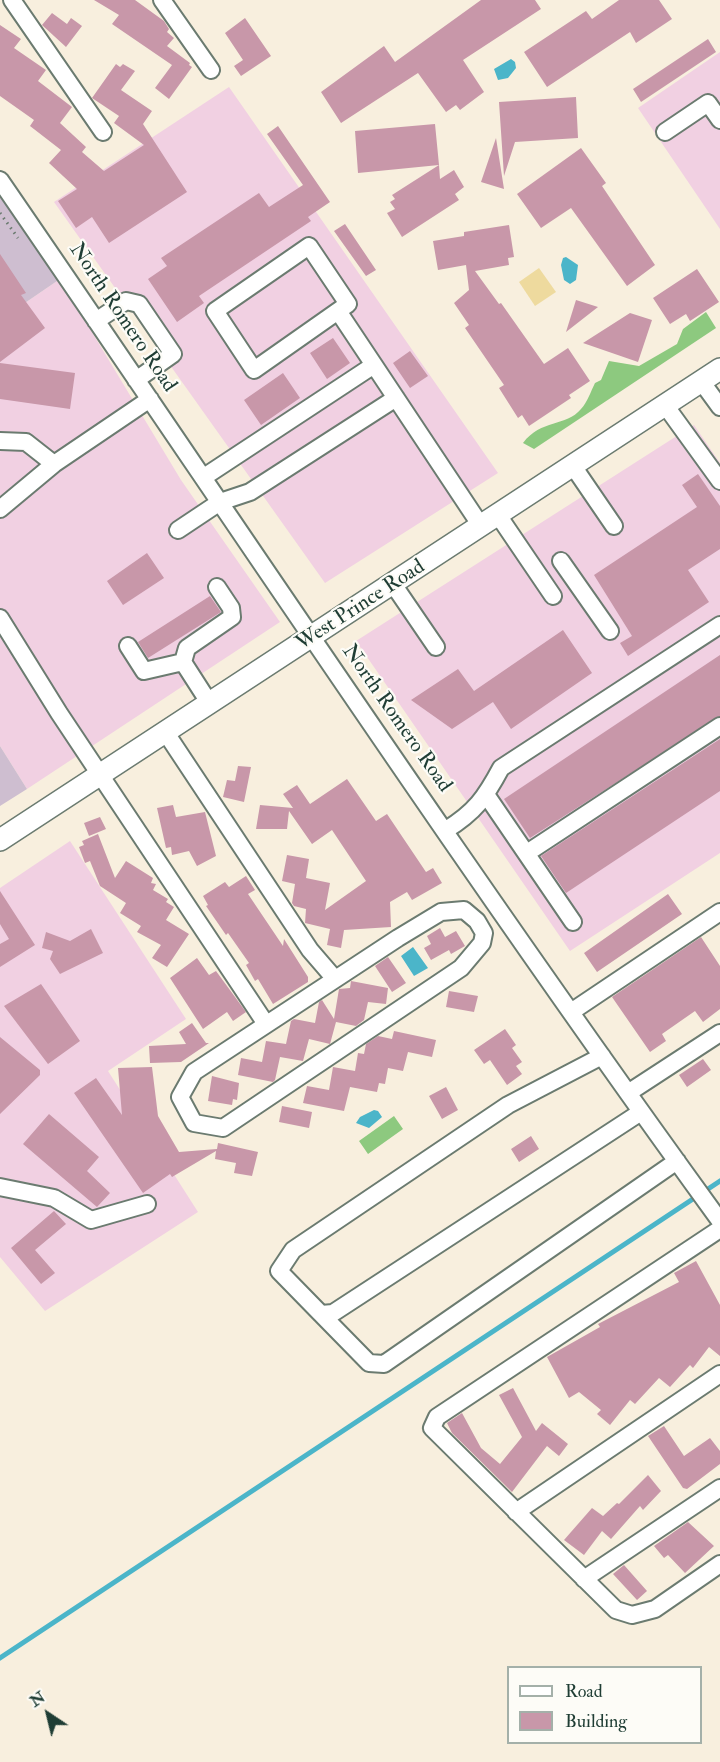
<!DOCTYPE html>
<html>
<head>
<meta charset="utf-8">
<style>
  body { margin:0 }
  #map { position:relative; width:720px; height:1762px; overflow:hidden; background:#f8efde; font-family:"IM FELL Double Pica",serif }
  canvas { display:block }
  .legend { position:absolute; left:507px; top:1666px; width:195px; height:78px; box-sizing:border-box; background:#fdfcf7; border:2px solid #a4b0a9; margin:0; padding:8px 10px; list-style:none; font-size:18px; color:#1f3d34 }
  .legend li { display:flex; align-items:center; gap:12px; height:30px }
  .legend b { width:30px; border:2px solid #a4b0a9 }
  .north { position:absolute; left:18px; top:1684px; width:60px; height:60px; -webkit-text-stroke:4px #fdfcf7; paint-order:stroke; rotate:325deg; font-size:16px; font-weight:700; line-height:24px; text-align:center; color:#1f3d34 }
  .north::after { content:''; display:block; margin:auto; width:21px; height:27px; background:#1f3d34; clip-path:polygon(50% 0,100% 100%,50% 72%,0 100%) }
</style>
</head>
<body>
<div id="map">
<canvas width="720" height="1762"></canvas>
<ul class="legend">
<li><b style="height:8px;background:#fff"></b>Road</li>
<li><b style="height:16px;background:#c897a9"></b>Building</li>
</ul>
<div class="north">N</div>
</div>
<script>
const ctx = document.querySelector('canvas').getContext('2d');
ctx.lineJoin = 'round';
function fill(path, color) { ctx.fillStyle = color; ctx.fill(path, 'evenodd'); }
function stroke(path, color, width, dash) { ctx.strokeStyle = color; ctx.lineWidth = width; ctx.lineCap = dash ? 'butt' : 'round'; ctx.setLineDash(dash || []); ctx.stroke(path); }
function drawText(font, color, halo, rows, align = 'center') {
  ctx.font = font + ' "IM FELL Double Pica",serif'; ctx.lineWidth = 4.5; ctx.setLineDash([]); ctx.textBaseline = 'middle'; ctx.strokeStyle = halo; ctx.fillStyle = color; for (const [text, x, y, turn = 0] of rows) {
    ctx.save(); ctx.translate(x, y); ctx.rotate((+turn || 0) * Math.PI / 180); ctx.textAlign = isNaN(turn) ? turn : align; if (halo) ctx.strokeText(text, 0, 0); ctx.fillText(text, 0, 0); ctx.restore();
  }
}
fill(new Path2D(`
  M720,52V229L638,108Z
  M229,87L498,473L325,583L54,202Z
  M60,279L181,480L280,622L27,789L0,746V320Z
  M694,425L720,463V853L570,951L356,641Z
  M70,841L186,1019L108,1071L198,1212L45,1311L0,1257V888Z`), '#f1d0e2');
fill(new Path2D(`
  M0,195L60,279L0,320Z
  M0,746L27,789L0,806Z`), '#cebed0');
fill(new Path2D(`
  M706,312L716,328L534,449L523,443C541,419 566,427 581,409C587,403 591,391 595,383L601,380L609,361L639,366L677,344L683,329Z
  M394,1116L403,1129L368,1154L359,1141Z`), '#8dc97f');
fill(new Path2D(`
  M539,268L556,292L535,306L519,282Z`), '#eeda9e');
fill(new Path2D(`
  M511,59L515,62L516,68L508,78L498,80L494,69Z
  M566,257L578,265L576,280L570,284L564,280L561,265L563,258Z
  M413,947L428,968L414,976L401,956Z
  M374,1110L378,1111L382,1117L369,1128L356,1123L360,1117Z`), '#4bb5c9');
stroke(new Path2D(`
  M0,1658L720,1181`), '#4bb5c9', 5);
fill(new Path2D(`
  M94,0H135L164,21L169,29L167,32L174,38L167,46L190,63L189,65L192,67L169,99L155,88L172,65L112,24L119,15Z
  M481,0H535L541,9L463,60L484,92L460,110L456,105L446,112L418,73L341,123L321,92L384,46L395,62Z
  M619,0H659L672,19L636,43L630,32L547,87L524,52L586,11L592,19Z
  M52,13L67,24L71,18L82,26L66,47L42,25Z
  M245,18L271,56L241,76L234,66L243,60L225,33Z
  M0,25L21,39L14,48L46,70L38,81L72,107L60,123L86,147L82,152L104,171L144,145L114,123L119,116L92,98L116,64L120,67L123,64L135,71L121,90L152,111L143,124L187,192L109,243L92,217L76,228L58,201L77,189L49,163L61,150L30,126L34,120L0,96Z
  M708,39L716,52L641,102L633,89Z
  M576,97L578,138L515,142L504,176L499,102Z
  M435,124L439,165L358,173L355,131Z
  M278,126L330,202L308,217L311,221L199,296L204,303L177,322L148,279L167,266L161,258L259,193L269,207L303,185L267,134Z
  M496,138L504,189L481,182Z
  M581,148L606,183L602,186L655,265L627,286L571,208L541,228L517,194Z
  M439,165L440,179L454,170L464,187L455,194L459,200L402,237L387,213L395,209L390,202L395,199L392,195Z
  M345,224L376,270L366,276L334,231Z
  M509,225L514,257L508,258L509,265L475,271L499,304L501,303L544,364L568,348L590,381L569,395L571,398L529,426L522,415L518,418L499,388L504,385L465,328L469,325L454,303L469,290L466,265L438,270L433,241L464,236V232Z
  M0,254L26,293L21,295L45,328L0,362Z
  M697,269L719,302L690,321L686,314L670,324L653,298Z
  M576,300L598,307L566,332Z
  M630,313L652,320L638,362L583,343Z
  M333,338L350,363L327,379L310,353Z
  M410,351L428,376L410,388L393,363Z
  M0,363L75,373L70,409L0,399Z
  M283,373L300,398L261,425L244,400Z
  M698,474L720,506V549L688,570L709,602L628,656L620,643L632,636L594,575L697,507L682,485Z
  M147,553L164,578L123,605L107,581Z
  M210,596L221,612L148,658L138,642Z
  M563,630L592,673L511,729L493,702L452,729L411,700L458,669L474,691Z
  M720,655V716L530,838L504,799Z
  M720,739V791L566,893L541,856Z
  M238,766L251,767L244,802L223,797L227,780L235,781Z
  M347,779L376,821L387,814L426,872L433,868L442,883L412,900L407,892L390,902L391,927L344,930L341,948L327,945L330,929L305,923L306,909L294,906L292,903L295,884L282,881L287,855L309,859L306,878L330,883L325,910L366,881L332,830L312,844L289,811L287,829H256L260,805L293,808L283,794L297,785L310,804Z
  M173,805L176,817L205,812L216,856L197,866L189,851L172,855L171,847L166,848L157,808Z
  M100,817L106,829L89,836L84,823Z
  M98,834L115,878L126,861L153,878L151,883L156,884L153,890L168,899L166,902L174,907L166,920L189,934L167,967L152,958L161,945L137,932L141,926L120,913L126,903L100,886L90,861L85,863L79,847L84,845L82,841Z
  M246,876L255,890L248,894L283,946L284,939L308,977V982L273,1004L258,979L255,981L246,965L249,963L228,933L226,935L206,906L208,905L203,896L225,882L229,887Z
  M0,891L35,945L0,967V944L9,939L0,924Z
  M668,894L682,914L597,972L584,953Z
  M440,928L445,937L456,931L465,946L451,954L449,950L431,960L424,948L431,944L427,936Z
  M91,929L103,953L60,974L50,959L53,951L42,948L46,932L70,941Z
  M701,937L720,966V1009L703,1022L695,1011L662,1034L666,1041L650,1052L612,997Z
  M388,957L406,983L392,992L375,966Z
  M197,958L209,975L216,971L246,1012L233,1021L227,1012L203,1029L170,978Z
  M351,981L388,988L386,1004L368,1002L364,1020L356,1026L336,1022L330,1044L309,1039L303,1061L280,1057L275,1080L273,1082L238,1075L241,1058L262,1062L266,1041L286,1044L291,1021L294,1019L315,1023L319,1002L322,1000L334,1019L339,989L350,988Z
  M41,984L80,1041L48,1064L4,1006Z
  M449,991L478,996L474,1012L446,1007Z
  M192,1023L206,1043H209L181,1062L150,1063L149,1046L186,1044L179,1032Z
  M505,1029L516,1045L512,1048L522,1062L516,1066L522,1074L507,1085L490,1060L484,1064L474,1050Z
  M394,1031L436,1040L432,1057L408,1052L403,1071L388,1068L385,1084L379,1083L377,1092L350,1087L344,1111L303,1103L307,1086L329,1090L333,1067L355,1071L358,1053L364,1054L366,1044L378,1036L392,1039Z
  M0,1037L40,1070V1075L0,1114Z
  M703,1059L711,1070L687,1087L679,1075Z
  M152,1067L158,1116L179,1152L217,1149L218,1143L258,1152L252,1176L234,1173L236,1163L215,1159L216,1151L172,1177L170,1174L143,1193L74,1093L96,1078L122,1115L118,1068Z
  M212,1076L239,1083L237,1100L233,1099L232,1105L208,1101Z
  M446,1087L458,1110L442,1119L429,1096Z
  M282,1106L312,1112L309,1128L279,1122Z
  M49,1114L99,1157L87,1171L110,1193L97,1207L23,1144Z
  M531,1136L539,1149L519,1162L511,1149Z
  M54,1211L66,1224L35,1250L55,1273L41,1284L11,1248Z
  M696,1261L720,1305V1356L709,1347L693,1368L690,1365L670,1387L659,1378L635,1404L630,1400L610,1425L597,1414L601,1410L579,1392L569,1398L547,1357L600,1327L598,1324L679,1282L674,1273Z
  M513,1388L536,1431L542,1423L568,1444L559,1456L547,1446L512,1492L452,1433L447,1423L462,1413L481,1448L500,1464L522,1437L499,1395Z
  M664,1426L684,1456L710,1438L720,1451V1464L687,1489L683,1488L648,1436Z
  M648,1475L661,1491L643,1510L640,1506L611,1539L602,1531L584,1555L564,1540L592,1508L603,1516L617,1503L619,1504Z
  M688,1522L714,1546L685,1573L668,1555L664,1558L654,1546Z
  M624,1565L647,1591L637,1600L613,1574Z`), '#c897a9');
const minor = new Path2D(`
  M12,0L103,132
  M162,0L211,70
  M665,132L708,103L720,120
  M0,180C239,528 472,880 720,1221
  M338,311L254,370L215,311L309,246L348,304L338,311L374,365
  M96,321L126,301L139,304L173,354L136,380
  M701,381L720,407
  M665,405L720,481
  M0,441L26,442L54,464
  M573,466L614,526
  M204,477L374,365L481,526
  M0,509L54,464L150,399
  M498,515L553,596
  M178,530L220,502L250,492L396,398
  M561,561L610,631
  M393,584L436,647
  M0,618L59,713L266,1024
  M128,646L144,671L183,662
  M210,704L183,662L187,648L232,617L231,608L217,587
  M166,733L310,950L335,979
  M487,796L573,922
  M446,830C475,812 485,798 501,768L720,625
  M527,853L720,726
  M464,910L477,921L484,933L482,943L461,968L223,1128L194,1123L180,1097L194,1072L398,938L441,912Z
  M571,1012L720,912
  M602,1056L508,1105L293,1250L279,1271L321,1314L333,1313L641,1112
  M628,1093L720,1033
  M0,1187L54,1198L91,1220L147,1204
  M720,1229L437,1417L432,1428L616,1610L632,1615L655,1609L720,1564
  M321,1314L369,1363L384,1364L677,1161
  M516,1512L720,1374
  M584,1579L720,1488`);
const major = new Path2D(`
  M0,840L720,369`);
stroke(minor, '#6b7b70', 20);
stroke(major, '#6b7b70', 24);
stroke(new Path2D(`
  M0,213L18,238`), '#6b7b70', 3, [1.5, 4.5]);
stroke(minor, '#fff', 16);
stroke(major, '#fff', 21);
drawText('21px', '#1f3d34', '#fdfcf7', [
  ["North Romero Road",122,318,56],
  ["West Prince Road",361,606,-33],
  ["North Romero Road",396,719,55]
]);
</script>
</body>
</html>
